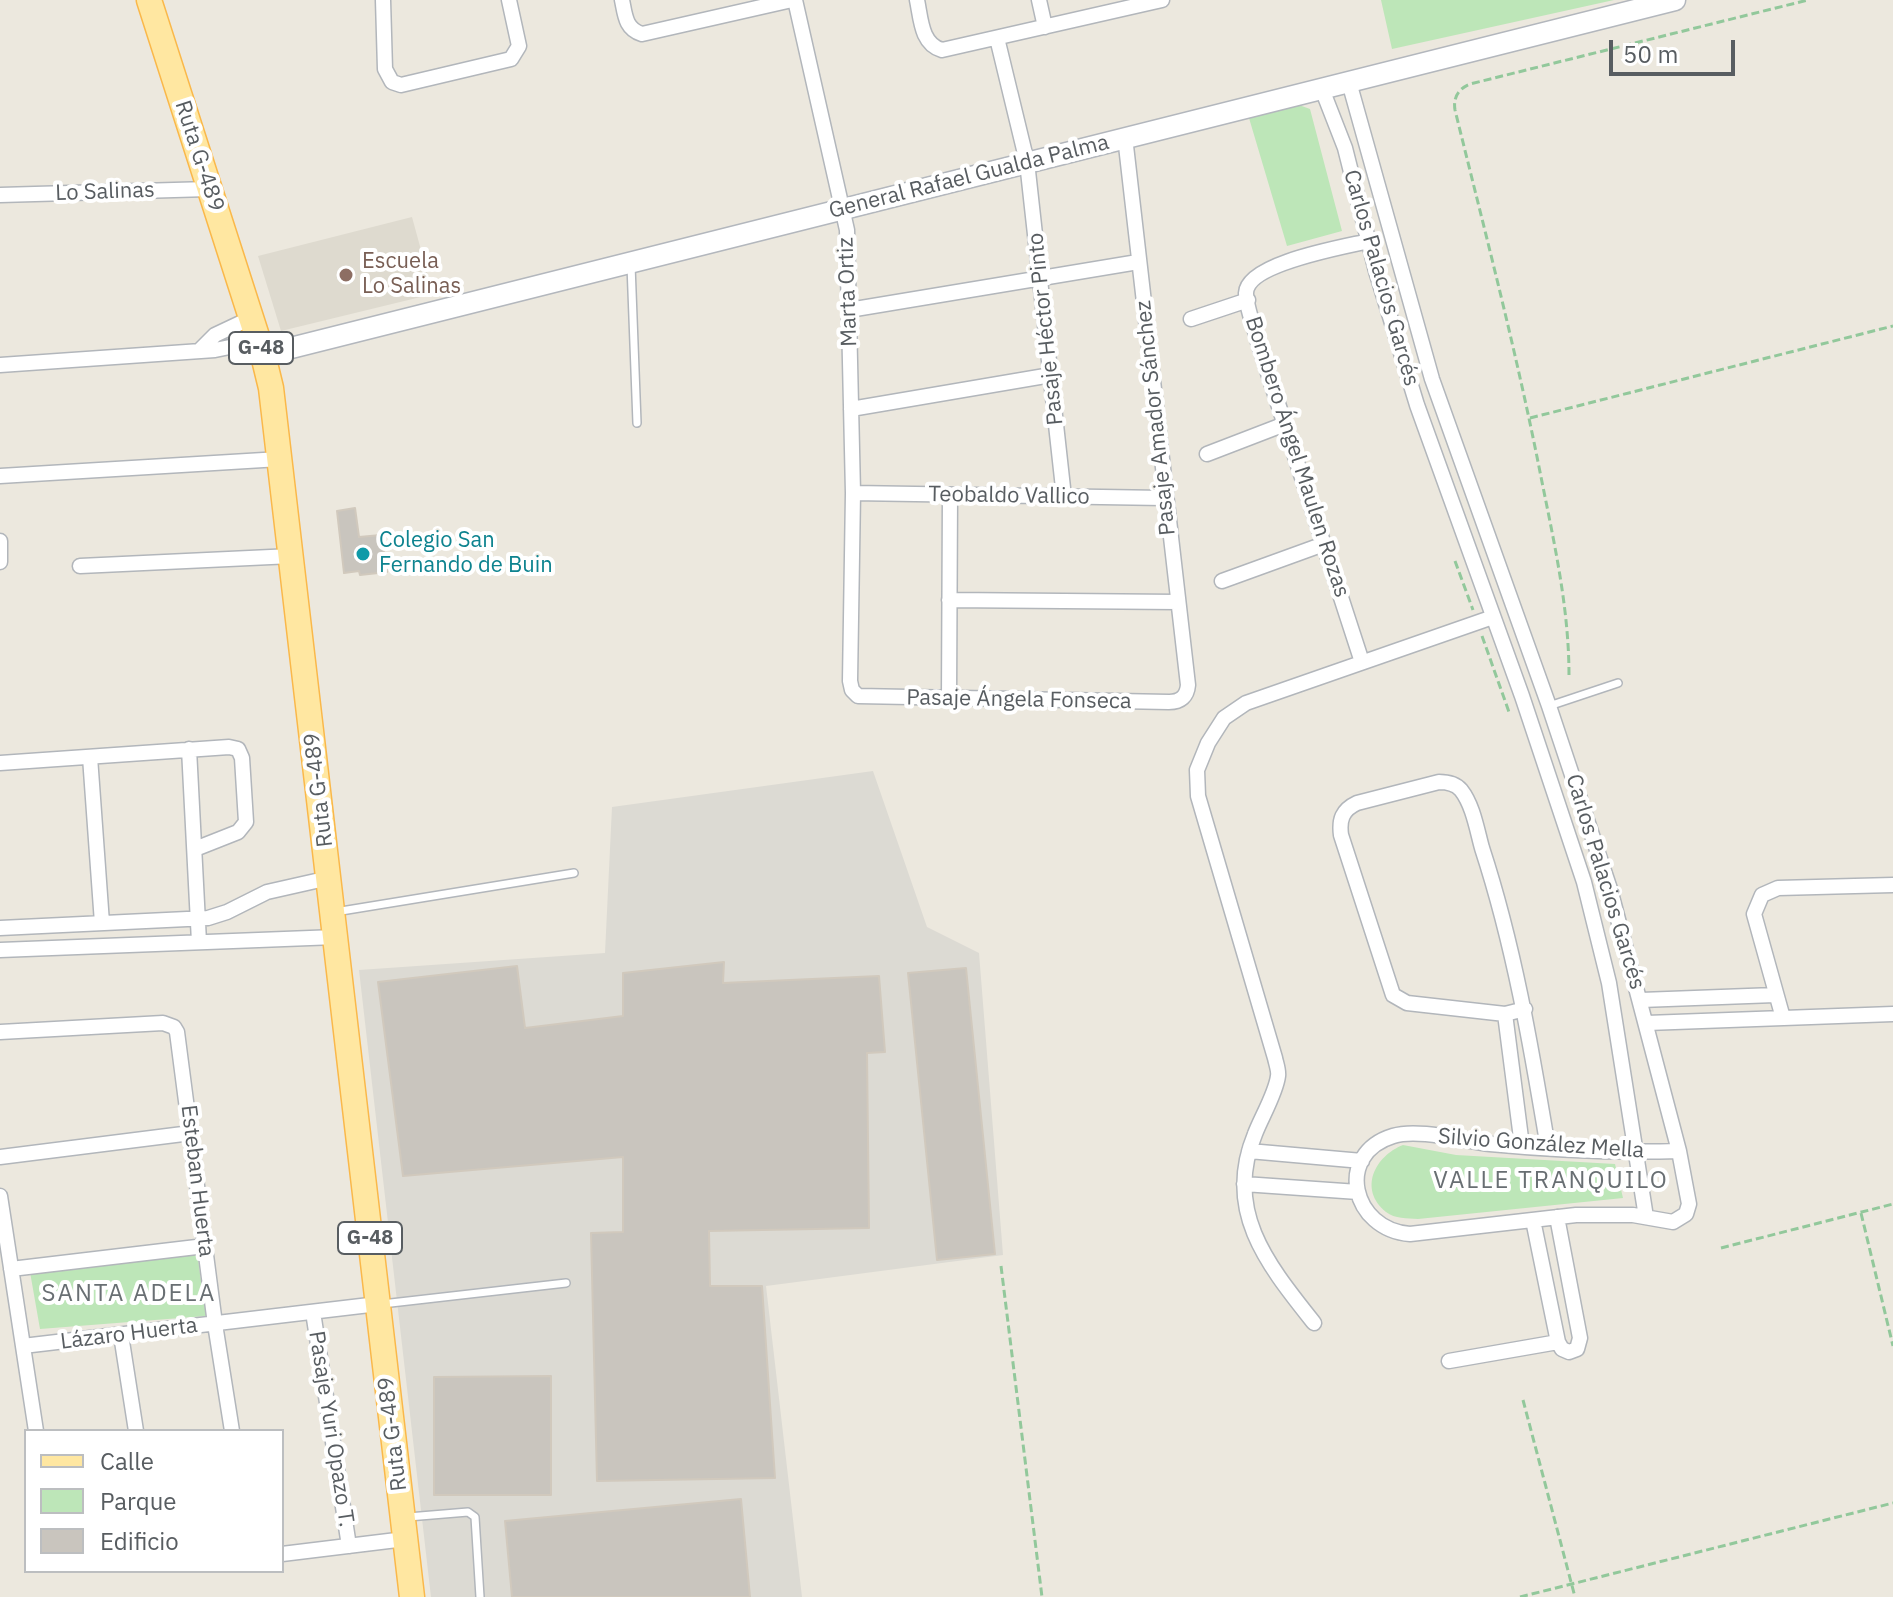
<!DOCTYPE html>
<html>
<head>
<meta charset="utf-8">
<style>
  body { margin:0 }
  #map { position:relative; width:1893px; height:1597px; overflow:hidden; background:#ece8de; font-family:"IBM Plex Sans",sans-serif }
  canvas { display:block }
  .legend { position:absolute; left:24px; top:1429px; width:260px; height:144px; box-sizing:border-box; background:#fff; border:2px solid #bcbec0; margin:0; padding:10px 14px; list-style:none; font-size:24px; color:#585d61 }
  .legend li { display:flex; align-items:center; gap:16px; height:40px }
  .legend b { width:40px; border:2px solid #bcbec0 }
  .scale { position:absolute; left:1609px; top:40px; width:126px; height:36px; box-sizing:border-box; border:4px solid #585d61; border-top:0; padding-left:10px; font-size:24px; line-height:28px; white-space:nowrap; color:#585d61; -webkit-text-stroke:6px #fff; paint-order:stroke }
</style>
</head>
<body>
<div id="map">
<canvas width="1893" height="1597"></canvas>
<ul class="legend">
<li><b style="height:10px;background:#ffe7a1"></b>Calle</li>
<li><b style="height:22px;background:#bde6b8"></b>Parque</li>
<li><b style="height:22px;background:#c9c5be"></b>Edificio</li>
</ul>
<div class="scale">50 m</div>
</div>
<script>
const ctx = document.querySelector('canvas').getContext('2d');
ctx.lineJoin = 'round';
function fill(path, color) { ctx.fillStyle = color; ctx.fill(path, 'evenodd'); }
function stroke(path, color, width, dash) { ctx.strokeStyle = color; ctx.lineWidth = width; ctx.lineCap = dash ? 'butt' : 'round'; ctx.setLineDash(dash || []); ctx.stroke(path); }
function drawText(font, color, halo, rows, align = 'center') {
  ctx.font = font + ' "IBM Plex Sans",sans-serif'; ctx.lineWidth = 8; ctx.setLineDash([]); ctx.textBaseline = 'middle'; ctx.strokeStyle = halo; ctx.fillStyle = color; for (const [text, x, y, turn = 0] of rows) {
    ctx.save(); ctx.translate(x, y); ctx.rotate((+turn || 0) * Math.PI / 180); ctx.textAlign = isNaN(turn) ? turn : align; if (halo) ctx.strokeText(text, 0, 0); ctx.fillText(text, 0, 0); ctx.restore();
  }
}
fill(new Path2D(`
  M873,771L927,927L979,953L1003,1255L766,1286L802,1597H431L359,970L605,953L612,807Z`), '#dcdad3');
fill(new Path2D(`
  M412,217L433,294L281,331L258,256Z`), '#dedacf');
fill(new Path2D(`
  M1381,0H1614L1392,49Z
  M1299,105L1310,109L1342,231L1287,246L1249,118Z
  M1403,1145L1456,1155L1615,1164L1623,1198L1418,1219C1407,1218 1395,1219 1386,1212C1358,1189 1375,1156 1403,1145Z
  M197,1252L206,1316L40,1329L30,1272Z`), '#bde6b8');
const building = new Path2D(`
  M355,508L359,537L381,535L387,572L360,575L359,571L344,573L337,511Z
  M724,962L723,983L879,976L885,1052L867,1053L869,1228L709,1231L710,1286H762L775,1478L597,1481L591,1233L623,1232V1157L403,1176L378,982L517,966L525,1028L623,1016V973Z
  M966,968L995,1254L937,1260L908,973Z
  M551,1376V1495H434V1377Z
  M741,1499L750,1597H512L505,1521Z`);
fill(building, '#c9c5be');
stroke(building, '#d1c9bd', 2);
const service = new Path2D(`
  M631,265L637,423
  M1549,706L1618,683
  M335,912L574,873
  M382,1304L566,1283
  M408,1517L468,1512L475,1517L480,1597`);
const minor = new Path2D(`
  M383,0L385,69L392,82L401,85L511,59L519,46L509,0
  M622,0C625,14 625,29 642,34L792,0
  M795,0L847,230L853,493L850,681L852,690L858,696L1169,702C1181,702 1187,696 1188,685L1125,137
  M917,0C921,19 921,44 942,50L1162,0
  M1039,0L1045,27
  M997,38L1027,162L1064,497
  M1349,82L1432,379L1549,706L1610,889L1679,1151L1689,1204L1686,1214L1673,1222L1633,1215H1576L1410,1234C1352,1230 1334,1154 1393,1136C1418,1128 1463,1141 1490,1144C1553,1150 1616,1153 1679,1151
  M1322,89L1345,148L1376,271L1417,405L1522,696L1584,882L1609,983L1646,1217
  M0,195L209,189
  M849,310L1138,262
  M1191,319L1248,300
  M199,351L215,335L251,318
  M0,365L215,350L259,341
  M851,409L1051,375
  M1207,454L1285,424
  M0,476L280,459
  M853,493L1164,498
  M0,541V562
  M80,566L292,556
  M1222,581L1324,544
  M949,600L1178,602
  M1362,662L1258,342C1255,328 1246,308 1246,293C1247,263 1344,247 1369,241
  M949,699L950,495
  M189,749L199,942
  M90,757L102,923
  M0,763L229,747L238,749L242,758L246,822L238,832L195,849
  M0,928L208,918L227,912L267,892L329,878
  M0,950L336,937
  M1641,1000L1775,995
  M1525,1009L1505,1014L1407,1003L1393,995L1341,835C1339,820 1342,810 1357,803L1439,782C1447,782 1455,783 1461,790C1473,805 1477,830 1482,848C1514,946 1531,1046 1548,1148
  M1505,1014L1522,1146
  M1783,1018L1754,914L1762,895L1778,888L1893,885
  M1647,1023L1893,1014
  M0,1032L163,1023L174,1027L177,1032L215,1324L232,1431
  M1249,1151L1362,1161
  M0,1157L191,1133
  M1244,1184L1358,1192
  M0,1196L36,1431
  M1533,1220L1558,1342L1562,1349L1569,1352L1577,1349L1580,1338L1557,1217
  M11,1269L205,1246
  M313,1312L349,1546
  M1314,1323C1268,1265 1223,1211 1255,1134C1261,1118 1276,1093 1278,1076C1279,1071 1276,1063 1275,1058L1198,796L1197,770L1208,743L1224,718L1246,703L1493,617
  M121,1335L136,1431
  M23,1346L378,1304
  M1449,1361L1558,1342
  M282,1554L405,1539`);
const secondary = new Path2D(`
  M263,355L1675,0`);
const primary = new Path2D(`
  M149,0L263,355L271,388L412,1597`);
stroke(service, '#b2b6bb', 10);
stroke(minor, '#b2b6bb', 17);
stroke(secondary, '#b3b7bd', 23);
stroke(primary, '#fab84a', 27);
stroke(new Path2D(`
  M1530,418L1893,326
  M1455,561L1473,610
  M1482,636L1509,712
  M1569,675C1569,608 1554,542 1541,477C1517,354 1485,232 1455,110C1453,98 1458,89 1470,84L1808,0
  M1861,1213L1893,1346
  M1721,1248L1893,1204
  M1001,1266L1042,1597
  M1523,1400L1575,1597
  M1520,1597L1893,1503`), '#92c89b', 3, [8, 4]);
stroke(service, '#fff', 7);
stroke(minor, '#fff', 14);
stroke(secondary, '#fff', 20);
stroke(primary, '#ffe7a1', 24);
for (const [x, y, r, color] of [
  [346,275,8,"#8d6e63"],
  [363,554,8,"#0f9aa8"]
]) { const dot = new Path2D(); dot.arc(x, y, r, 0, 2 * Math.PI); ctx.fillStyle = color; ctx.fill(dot); stroke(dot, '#fff', 3); }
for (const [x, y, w] of [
  [261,348,64],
  [370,1238,64]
]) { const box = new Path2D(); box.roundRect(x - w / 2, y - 16, w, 32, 6); ctx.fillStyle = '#fff'; ctx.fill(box); stroke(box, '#585d61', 2); }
drawText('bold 20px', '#585d61', null, [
  ["G-48",261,348],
  ["G-48",370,1238]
]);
drawText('22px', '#585d61', '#fff', [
  ["Ruta G-489",199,156,72],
  ["General Rafael Gualda Palma",969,177,-14],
  ["Lo Salinas",105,192,-2],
  ["Carlos Palacios Garcés",1381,278,74],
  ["Marta Ortiz",848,292,-92],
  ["Pasaje Héctor Pinto",1046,329,-96],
  ["Pasaje Amador Sánchez",1156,418,-96],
  ["Bombero Ángel Maulen Rozas",1297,457,72],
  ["Teobaldo Vallico",1009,496,1],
  ["Pasaje Ángela Fonseca",1019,700,1],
  ["Ruta G-489",319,790,-97],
  ["Carlos Palacios Garcés",1605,882,73],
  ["Silvio González Mella",1541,1144,4],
  ["Esteban Huerta",197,1181,83],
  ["Lázaro Huerta",129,1334,-7],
  ["Pasaje Yuri Opazo T.",331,1429,81],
  ["Ruta G-489",393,1434,-97]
]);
drawText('22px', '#785e54', '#fff', [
  ["Escuela",362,262],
  ["Lo Salinas",362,287]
], 'left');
drawText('22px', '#0d838f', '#fff', [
  ["Colegio San",379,541],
  ["Fernando de Buin",379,566]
], 'left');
ctx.letterSpacing = '2px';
drawText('24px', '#696f73', '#fff', [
  ["VALLE TRANQUILO",1551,1181],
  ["SANTA ADELA",129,1294]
]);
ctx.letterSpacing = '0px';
</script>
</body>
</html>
